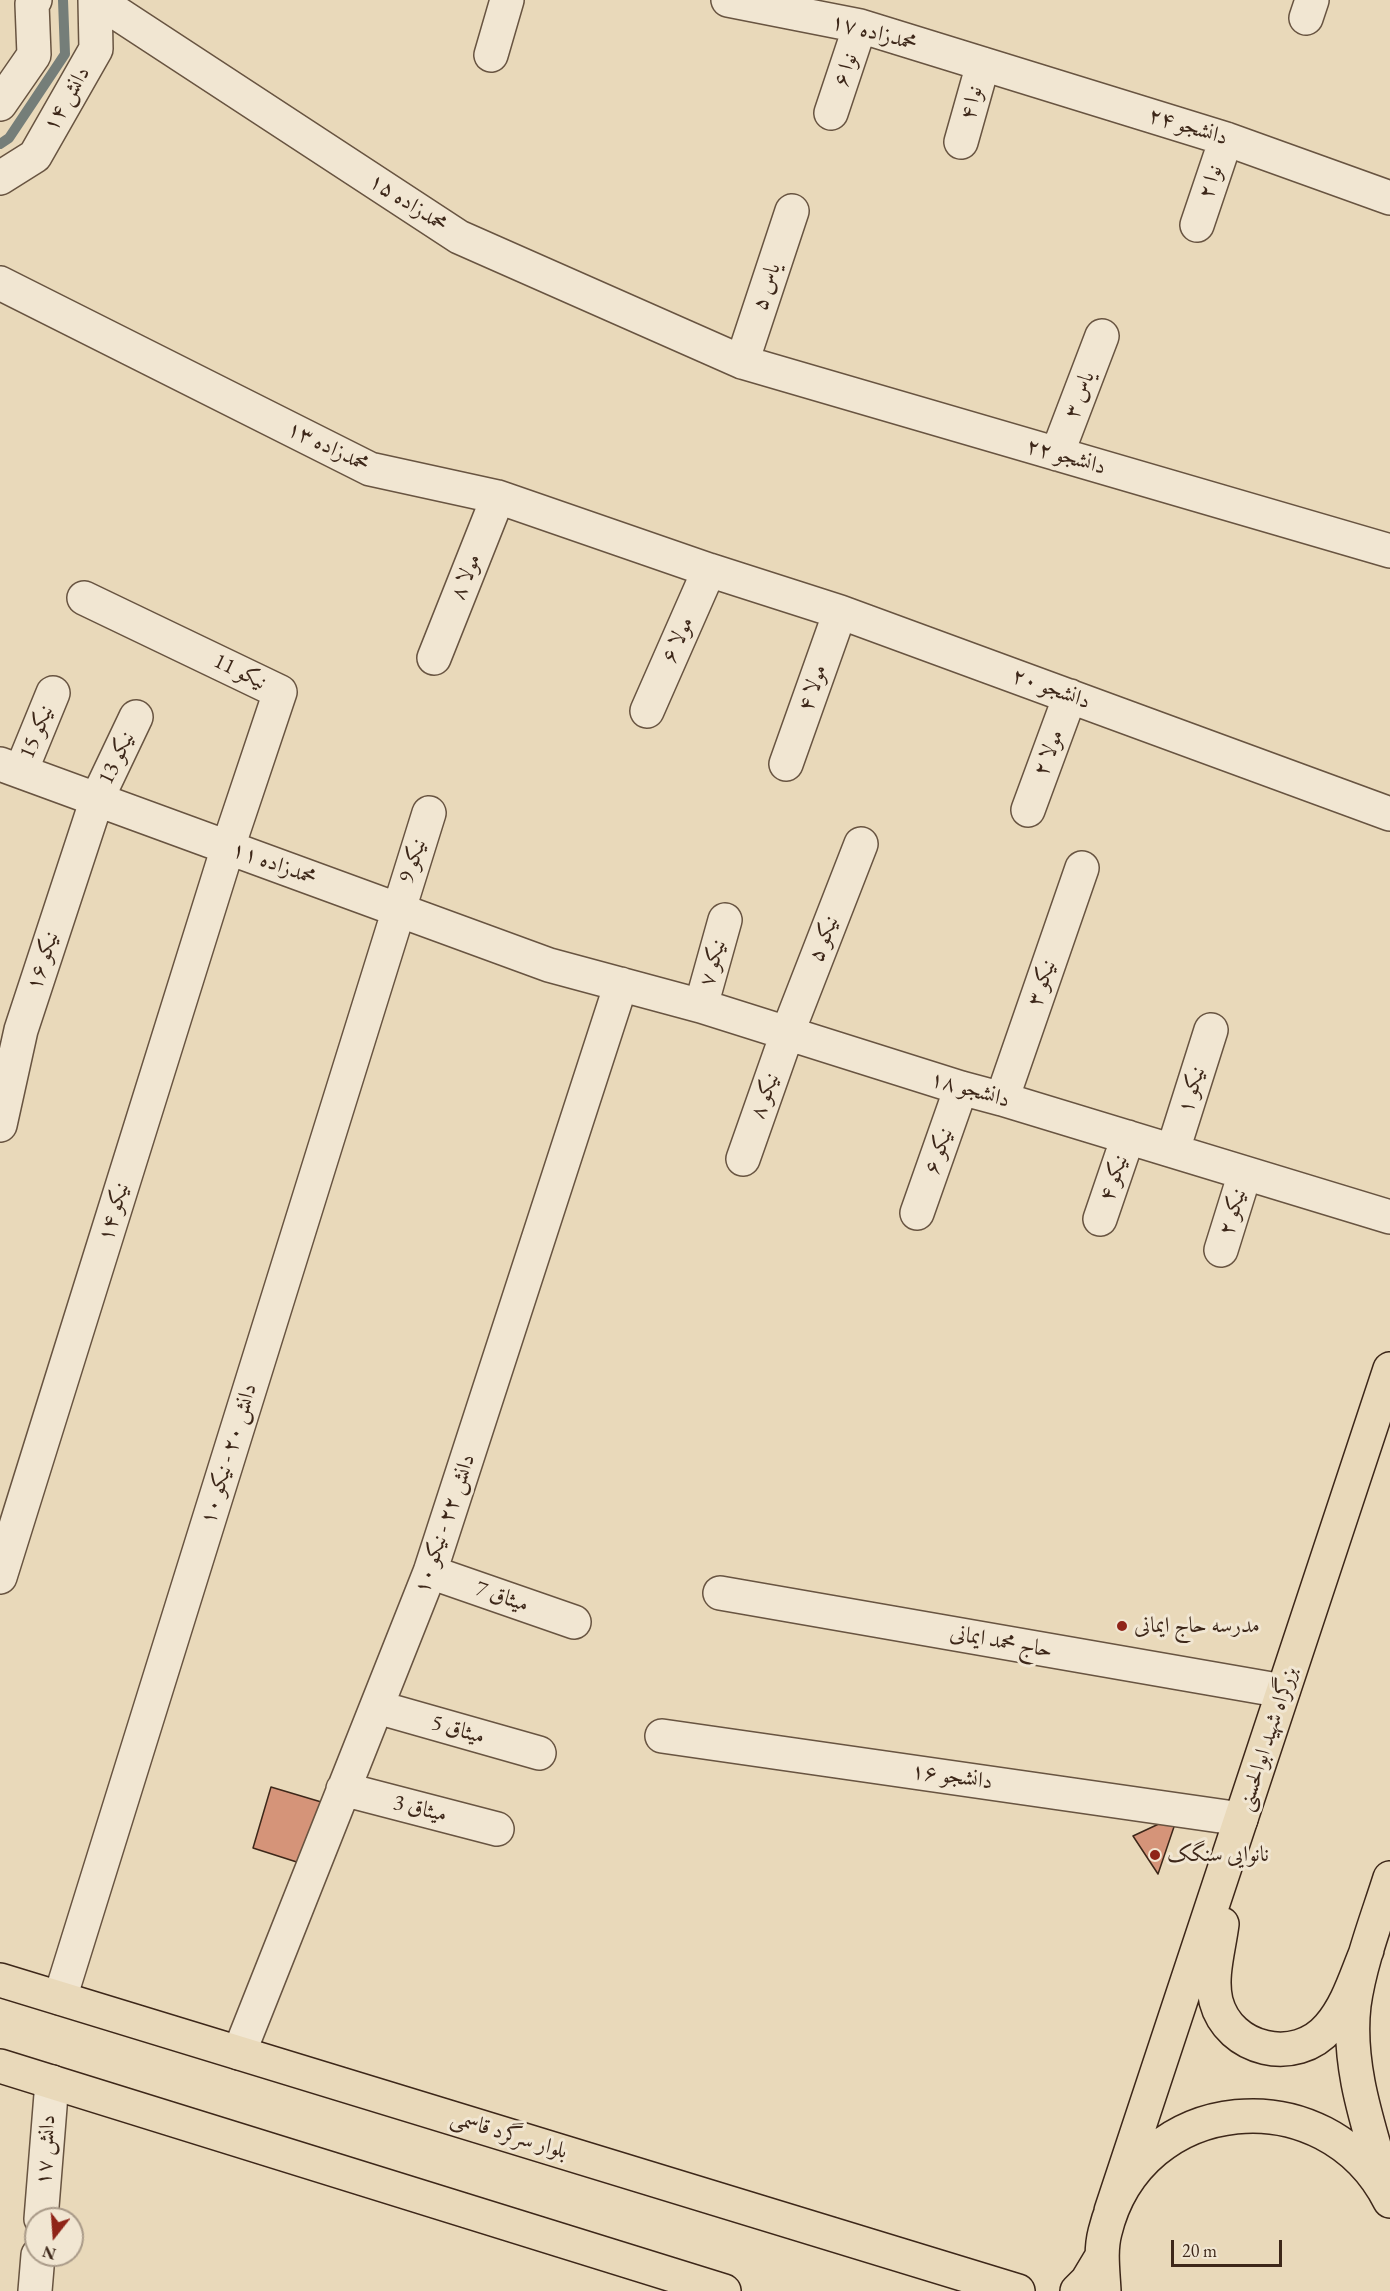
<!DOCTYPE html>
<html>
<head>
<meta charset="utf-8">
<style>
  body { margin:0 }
  #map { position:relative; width:1390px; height:2291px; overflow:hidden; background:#e9d9ba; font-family:"EB Garamond",serif }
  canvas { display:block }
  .north { position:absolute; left:24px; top:2207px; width:60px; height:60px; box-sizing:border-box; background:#f1e6d2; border:2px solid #a99a88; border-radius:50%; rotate:197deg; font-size:16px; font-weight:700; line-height:24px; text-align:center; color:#3d2719 }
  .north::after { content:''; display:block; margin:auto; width:21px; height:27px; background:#8f2418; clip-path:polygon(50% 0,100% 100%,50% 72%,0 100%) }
  .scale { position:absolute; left:1171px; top:2240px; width:111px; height:27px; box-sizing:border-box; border:3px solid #3d2719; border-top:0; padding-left:8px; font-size:18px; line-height:21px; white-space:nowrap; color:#3d2719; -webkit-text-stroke:4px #f1e6d2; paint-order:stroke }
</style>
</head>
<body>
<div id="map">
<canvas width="1390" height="2291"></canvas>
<div class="north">N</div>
<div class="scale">20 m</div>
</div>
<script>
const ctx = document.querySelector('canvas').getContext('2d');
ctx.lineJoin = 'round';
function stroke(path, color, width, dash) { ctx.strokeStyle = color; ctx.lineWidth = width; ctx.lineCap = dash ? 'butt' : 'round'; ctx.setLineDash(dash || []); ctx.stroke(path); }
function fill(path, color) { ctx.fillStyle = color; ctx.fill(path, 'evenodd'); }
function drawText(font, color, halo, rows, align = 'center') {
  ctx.font = font + ' "EB Garamond",Amiri,serif'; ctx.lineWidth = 6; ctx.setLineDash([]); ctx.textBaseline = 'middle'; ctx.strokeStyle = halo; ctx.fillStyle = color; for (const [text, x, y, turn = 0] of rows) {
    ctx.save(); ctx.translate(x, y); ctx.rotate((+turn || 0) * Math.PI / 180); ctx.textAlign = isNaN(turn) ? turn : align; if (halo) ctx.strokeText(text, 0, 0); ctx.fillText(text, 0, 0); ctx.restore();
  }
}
stroke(new Path2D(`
  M0,144L9,138L65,54L63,0`), '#757e79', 10);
const building = new Path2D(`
  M271,1787L328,1804L303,1864L253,1848Z
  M1178,1815L1158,1874L1133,1836Z`);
fill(building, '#d59479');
stroke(building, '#3d2719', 1.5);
const minor = new Path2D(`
  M97,0L459,237L742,362L1390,551
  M728,0L860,26L1226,139L1390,198
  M1306,18L1312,0
  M491,55L507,0
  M0,104L34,55L32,4L35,0
  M831,113L860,26
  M961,142L983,64
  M0,178L35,156L96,49L95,0
  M1197,225L1226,139
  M0,283L370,469L498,497L709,570L840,612L1390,814
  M742,362L792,211
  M1057,454L1102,336
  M434,658L498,497
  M647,711L709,570
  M0,764L549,965L701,1006L961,1088L1002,1099L1390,1217
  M786,764L840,612
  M21,771L53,693
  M1028,810L1070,696
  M701,1006L725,920
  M1002,1099L1082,868
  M0,1125L21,1030L97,799L136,717
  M1173,1150L1211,1030
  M743,1159L787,1034L861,844
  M917,1213L961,1088
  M1100,1219L1128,1137
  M1221,1250L1245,1173
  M430,1572L574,1622
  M0,1577L228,847L280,692L84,598
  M720,1593L1283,1691
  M377,1707L539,1753
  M662,1736L1241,1819
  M343,1789L497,1829
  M60,1998L429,813
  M239,2053L430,1572L621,984
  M41,2219L52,2082
  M35,2291L38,2255`);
const primary = new Path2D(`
  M1222,1924C1219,1948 1210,1977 1216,2001C1229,2051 1296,2066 1329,2027C1348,2005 1356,1976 1367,1950
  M0,1980L1018,2291
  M0,2066L724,2291
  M1384,2180C1368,2124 1347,2065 1354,2005C1360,1962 1377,1919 1390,1878
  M1111,2211L1390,1369
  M1077,2291L1087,2281L1102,2256
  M1104,2291C1103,2271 1100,2251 1105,2232C1139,2092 1326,2075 1390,2201`);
stroke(minor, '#685441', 36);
stroke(primary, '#3d2719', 36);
stroke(minor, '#f1e6d2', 33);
stroke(primary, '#e9d9ba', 33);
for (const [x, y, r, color] of [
  [1122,1626,6,"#8f2418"],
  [1155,1855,6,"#8f2418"]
]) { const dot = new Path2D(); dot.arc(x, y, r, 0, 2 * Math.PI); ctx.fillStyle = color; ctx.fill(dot); stroke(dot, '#f1e6d2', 2); }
drawText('22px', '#3d2719', '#f1e6d2', [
  ["محمدزاده ۱۷",874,33,15],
  ["نوا ۶",846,70,-71],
  ["دانش ۱۴",67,99,-60],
  ["نوا ۴",972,103,-75],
  ["دانشجو ۲۴",1188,127,17],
  ["نوا ۲",1211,182,-71],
  ["محمدزاده ۱۵",408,203,33],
  ["یاس ۵",767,287,-72],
  ["یاس ۳",1080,395,-69],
  ["محمدزاده ۱۳",328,447,26],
  ["دانشجو ۲۲",1066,457,16],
  ["مولا ۸",466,577,-68],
  ["مولا ۶",678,640,-66],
  ["نیکو 11",240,672,26],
  ["مولا ۴",813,688,-71],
  ["دانشجو ۲۰",1051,689,20],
  ["نیکو 15",37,732,-68],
  ["مولا ۲",1049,753,-69],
  ["نیکو 13",117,758,-65],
  ["نیکو 9",413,861,-72],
  ["محمدزاده ۱۱",274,864,20],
  ["نیکو ۵",824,939,-69],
  ["نیکو ۱۶",43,961,-72],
  ["نیکو ۷",713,963,-74],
  ["نیکو ۳",1042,983,-71],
  ["دانشجو ۱۸",970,1090,16],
  ["نیکو ۱",1192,1090,-73],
  ["نیکو ۸",765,1096,-70],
  ["نیکو ۶",939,1151,-71],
  ["نیکو ۴",1114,1178,-71],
  ["نیکو ۱۴",114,1212,-73],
  ["نیکو ۲",1233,1212,-73],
  ["دانش ۲۰ - نیکو ۱۰",229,1454,-73],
  ["دانش ۲۲ - نیکو ۱۰",445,1524,-71],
  ["میثاق 7",502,1597,19],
  ["حاج محمد ایمانی",1001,1642,10],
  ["میثاق 5",458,1730,16],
  ["بزرگراه شهید ابوالحسنی",1268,1739,-72],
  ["دانشجو ۱۶",952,1777,8],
  ["میثاق 3",420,1809,14],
  ["بلوار سرگرد قاسمی",509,2135,17],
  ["دانش ۱۷",46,2150,-86]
]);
drawText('22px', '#3d2719', '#f1e6d2', [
  ["مدرسه حاج ایمانی",1134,1626],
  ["نانوایی سنگک",1167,1855]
], 'left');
</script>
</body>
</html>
